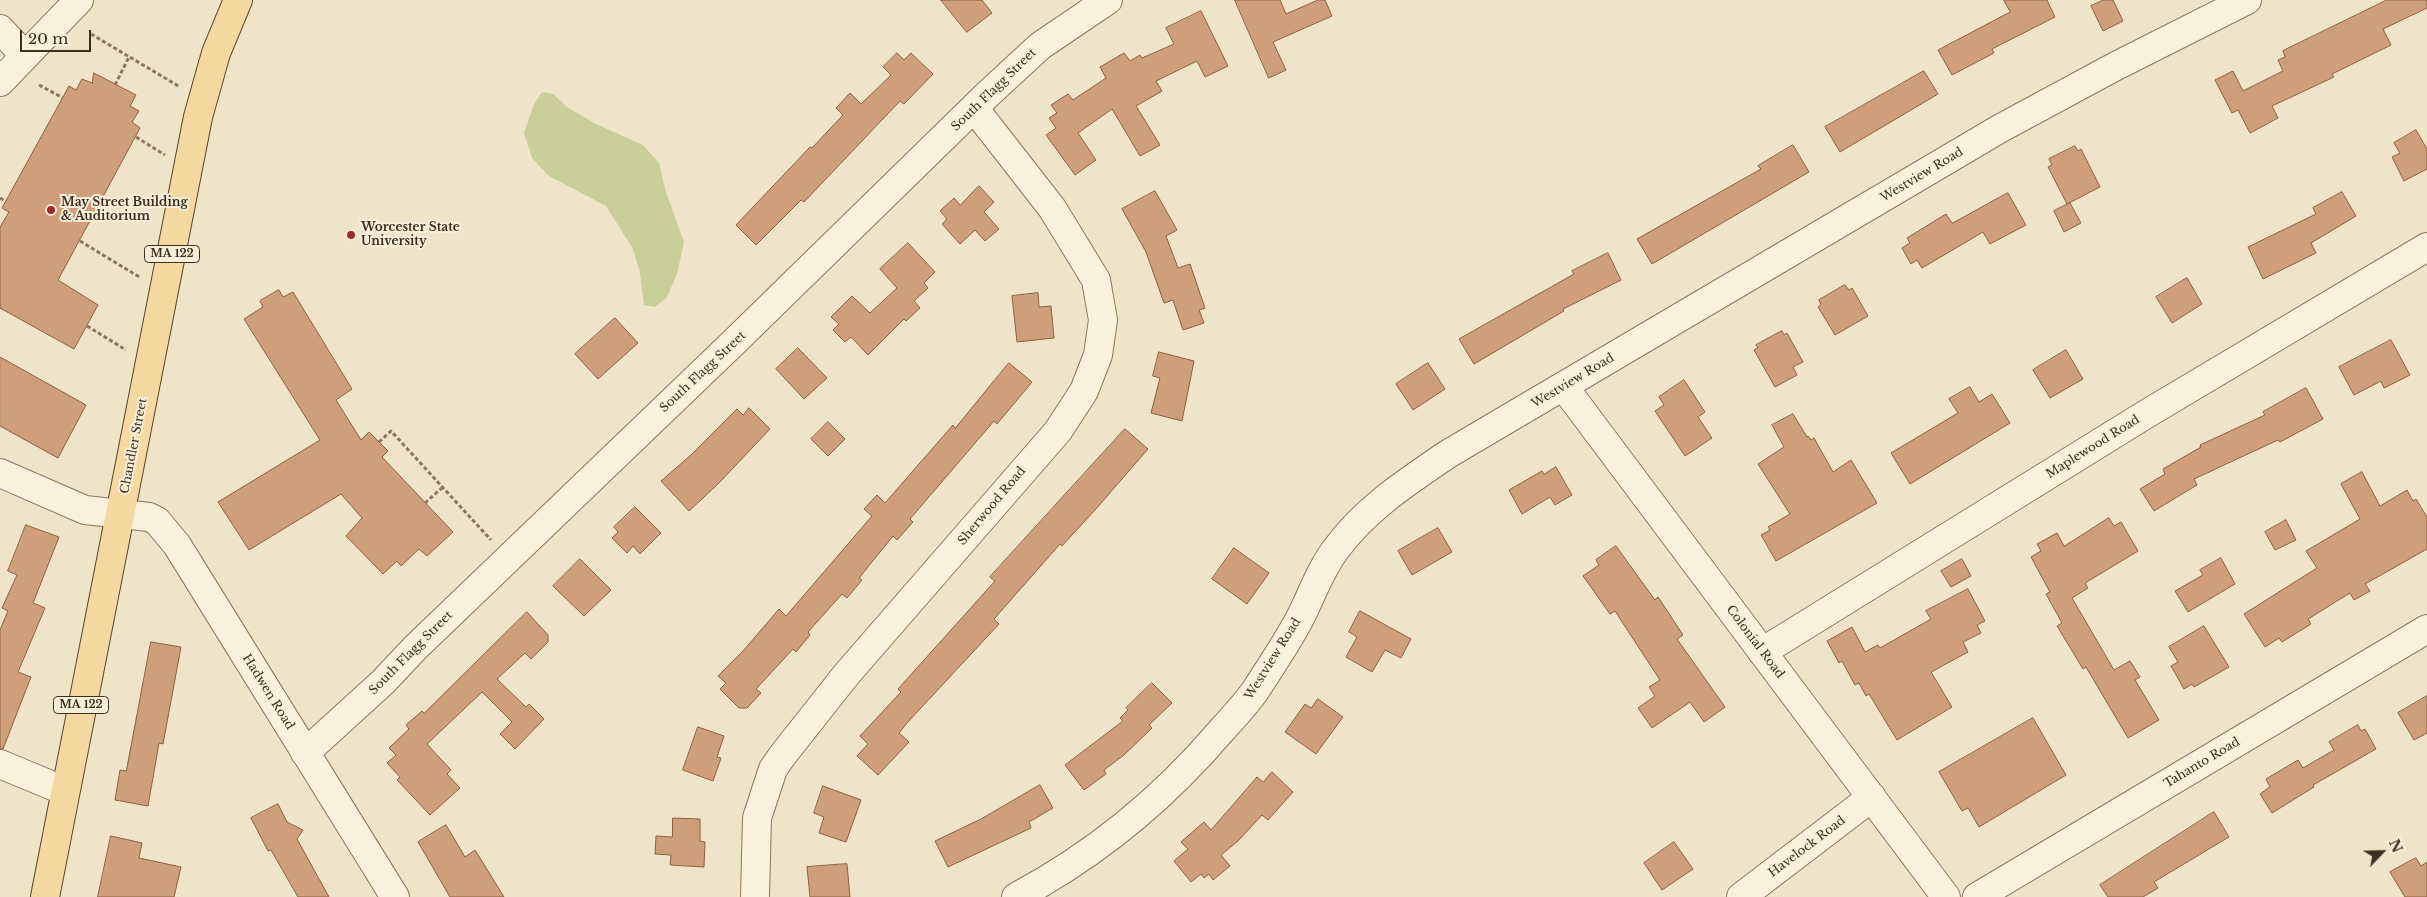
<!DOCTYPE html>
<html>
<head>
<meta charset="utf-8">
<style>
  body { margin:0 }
  #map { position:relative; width:2427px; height:897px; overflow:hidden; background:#f0e4c8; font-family:"Libre Baskerville",serif }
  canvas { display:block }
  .north { position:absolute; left:2357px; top:827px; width:50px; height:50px; -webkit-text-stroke:4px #f7eed8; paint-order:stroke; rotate:66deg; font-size:14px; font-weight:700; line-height:20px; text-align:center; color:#3d2e20 }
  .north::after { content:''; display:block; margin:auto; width:18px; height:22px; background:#3d2e20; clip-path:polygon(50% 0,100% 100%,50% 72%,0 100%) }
  .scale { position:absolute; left:20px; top:30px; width:71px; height:22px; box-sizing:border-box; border:2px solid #3d2e20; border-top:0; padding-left:6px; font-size:15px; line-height:18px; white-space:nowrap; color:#3d2e20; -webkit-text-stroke:4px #f7eed8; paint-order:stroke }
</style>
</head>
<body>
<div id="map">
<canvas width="2427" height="897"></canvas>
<div class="north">N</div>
<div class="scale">20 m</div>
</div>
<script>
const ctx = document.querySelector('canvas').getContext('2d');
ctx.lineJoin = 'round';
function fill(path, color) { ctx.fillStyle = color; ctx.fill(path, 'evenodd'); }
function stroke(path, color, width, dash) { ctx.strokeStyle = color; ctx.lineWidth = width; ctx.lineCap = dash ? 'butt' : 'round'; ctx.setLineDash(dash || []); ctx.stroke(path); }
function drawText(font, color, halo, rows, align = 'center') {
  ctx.font = font + ' "Libre Baskerville",serif'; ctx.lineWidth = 4; ctx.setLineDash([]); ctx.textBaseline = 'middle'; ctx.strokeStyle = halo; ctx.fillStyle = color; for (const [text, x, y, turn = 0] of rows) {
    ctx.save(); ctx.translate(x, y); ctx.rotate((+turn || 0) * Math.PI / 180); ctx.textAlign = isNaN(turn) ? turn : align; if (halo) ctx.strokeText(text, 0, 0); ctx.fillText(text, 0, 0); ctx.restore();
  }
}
fill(new Path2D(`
  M542,92L553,94L567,107L596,124L643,145L659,163L666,192L684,242L677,274L667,297L655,307L644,305L640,273L633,249L606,206L549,176L532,158L524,133L534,104Z`), '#c9cf9b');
const building = new Path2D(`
  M941,0H982L992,13L967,32Z
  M1235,0H1280L1286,14L1318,0H1325L1332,16L1273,42L1286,70L1269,78Z
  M2004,0H2047L2055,17L1992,49L1994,53L1952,75L1938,50L2010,12Z
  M2104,0H2113L2123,21L2103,31L2091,6Z
  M2387,0H2427V8L2383,29L2391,45L2332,74L2334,77L2272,106L2278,118L2250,133L2238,110L2232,113L2215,80L2233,71L2243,91L2283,71L2278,60L2285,57L2283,51Z
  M1201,11L1228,66L1205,77L1197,61L1156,81L1162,91L1136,106L1160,145L1140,156L1112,109L1078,133L1096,160L1075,175L1046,135L1056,128L1049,118L1057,113L1051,105L1068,94L1073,100L1106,78L1100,67L1124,53L1130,61L1140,55L1142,58L1174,44L1166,28Z
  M897,53L904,60L911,53L933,74L904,104L900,101L804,202L801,200L756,245L736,225L810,147L812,148L843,115L836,108L850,93L861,104L891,75L883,67Z
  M1924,71L1938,94L1840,152L1825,127Z
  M94,73L136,95L130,106L139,111L132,122L140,128L58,280L98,305L74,349L0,308V227L9,212L2,208L69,86L76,90L82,79L92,83Z
  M2416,130L2427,149V169L2404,181L2392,157L2400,153L2394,143Z
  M1793,145L1809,172L1652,264L1637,239L1761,169L1758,166Z
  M2075,146L2078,151L2081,149L2100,187L2067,204L2048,167L2052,165L2049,159Z
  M979,186L994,202L984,212L999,229L985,241L975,230L960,244L942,224L947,219L940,211L954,198L960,205Z
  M1155,191L1177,230L1166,236L1178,268L1190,264L1205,308L1199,310L1204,323L1183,330L1173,300L1164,303L1146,252L1122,209Z
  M2342,192L2356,216L2311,243L2316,253L2263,279L2248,247L2316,214L2313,208Z
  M2008,193L2026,225L1990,244L1983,232L1922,268L1917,260L1911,264L1902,248L1910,243L1907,238L1946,214L1952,223Z
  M2070,203L2081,223L2064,232L2054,211Z
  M908,243L935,272L924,283L928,288L914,301L920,308L906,321L904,319L868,355L851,337L845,342L833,330L839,324L831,317L852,296L870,313L897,288L880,269Z
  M1608,253L1621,280L1563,309L1564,311L1474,364L1459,339L1574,274L1572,271Z
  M2187,278L2202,304L2172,323L2156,297Z
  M1845,285L1849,290L1852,288L1868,316L1835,335L1818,307L1821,305L1819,300Z
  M279,290L283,297L293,292L352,389L336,400L361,440L369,432L388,451L382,457L453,532L427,556L419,549L401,566L397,561L383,574L346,536L362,518L341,494L249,550L218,502L320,440L244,319L263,307L260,301Z
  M1038,293L1039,307L1051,306L1054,338L1017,342L1012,296Z
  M615,318L638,343L598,379L575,354Z
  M1782,331L1784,335L1787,333L1803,362L1793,367L1797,375L1775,387L1754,350L1758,348L1756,345Z
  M2391,340L2410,375L2384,388L2381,381L2354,395L2339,367Z
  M798,348L827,378L804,399L776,369Z
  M2066,350L2083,379L2050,398L2033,370Z
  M1159,352L1194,361L1182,421L1151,413L1160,378L1153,376Z
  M0,357L86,405L58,458L0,426Z
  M1009,363L1032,382L997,424L994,421L910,519L913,522L897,540L893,536L859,578L862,580L847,598L842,594L808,632L810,635L796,652L793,649L756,689L761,693L747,708H739L720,689L726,683L718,676L744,650L779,609L786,616L872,516L864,509L877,495L885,503L953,425L955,428Z
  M1428,363L1445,389L1413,410L1396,384Z
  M1684,380L1705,412L1698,417L1712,438L1685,456L1655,411L1664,405L1659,397Z
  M1970,387L1979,402L1992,394L2010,423L1910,484L1891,453L1958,413L1949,399Z
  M2306,388L2323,419L2280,442L2278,440L2194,479L2197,485L2154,511L2140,489L2165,474L2163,469L2201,447L2200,445L2265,415L2263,412Z
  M749,408L770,429L718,484L689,511L661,481L691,455L737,409L743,415Z
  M1793,414L1807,437L1808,436L1811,440L1814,438L1833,472L1851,460L1877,503L1776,561L1761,535L1770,530L1768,527L1790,514L1758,464L1784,447L1772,425Z
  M828,422L845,439L828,456L811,439Z
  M1125,429L1148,449L1095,510L1062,546L1060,544L994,619L999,624L907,723L899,733L909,742L878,775L857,756L868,744L860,736L901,692L898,689L995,581L990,577Z
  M1556,467L1572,495L1555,505L1550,497L1522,514L1509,490L1542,471L1544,474Z
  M2362,472L2380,506L2407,490L2413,501L2416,499L2427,517V549L2365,584L2370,591L2354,600L2350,593L2308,619L2311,624L2282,642L2279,638L2265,647L2244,614L2317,568L2306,551L2360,519L2341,484Z
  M635,507L661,533L640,554L633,546L627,553L612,538L618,532L614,527Z
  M2109,518L2114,526L2121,522L2138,551L2085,583L2088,588L2072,598L2114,670L2130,661L2140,677L2135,680L2159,720L2128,738L2086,667L2083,669L2057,626L2062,623L2046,594L2050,592L2031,557L2041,551L2037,544L2057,533L2064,546Z
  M2286,520L2296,540L2275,550L2265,532Z
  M26,525L59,537L33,603L45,608L18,672L31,677L3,749H0V630L8,611L2,608L17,575L8,571Z
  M1438,528L1452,552L1412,575L1398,551Z
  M1616,546L1655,600L1658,597L1683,635L1677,639L1725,707L1704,722L1690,702L1652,728L1638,708L1655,696L1649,687L1660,680L1615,611L1610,614L1583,576L1599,565L1596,560Z
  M1234,548L1269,573L1247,604L1212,579Z
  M2221,558L2235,584L2188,612L2175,591L2203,575L2200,570Z
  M580,559L611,590L584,616L553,586Z
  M1962,559L1971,576L1951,587L1941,571Z
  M1968,589L1985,621L1977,625L1981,633L1963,642L1968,652L1931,672L1952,707L1897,740L1869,694L1866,696L1859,683L1855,685L1842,661L1839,663L1827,641L1852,627L1865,652L1878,645L1880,648L1931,619L1926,611Z
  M1360,611L1411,639L1401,658L1385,650L1372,672L1346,657L1357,637L1349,632Z
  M527,612L548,635V642L531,659L525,653L497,679L526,707L529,704L544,719L515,749L500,734L512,722L482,692L427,744L451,770L447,774L460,788L430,815L397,780L400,777L387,763L396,755L389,748L409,729L406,725L422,711L424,713Z
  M2204,626L2229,667L2194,687L2192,684L2184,689L2171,666L2178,662L2169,647Z
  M151,642L181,647L163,744L159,743L148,806L115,800L120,770L126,771Z
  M1152,683L1172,703L1149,725L1152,728L1124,755L1104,770L1106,774L1084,790L1065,765L1123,721L1120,718L1128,710L1126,708Z
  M2427,696V733L2414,740L2398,713Z
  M1318,699L1343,717L1316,754L1285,732L1305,704L1311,708Z
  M2033,718L2066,775L1979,827L1968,808L1962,811L1939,772Z
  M2358,725L2361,731L2365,729L2376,749L2313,785L2314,787L2272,813L2260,794L2270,787L2266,779L2298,760L2303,768L2334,750L2329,742Z
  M698,727L724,736L717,757L721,758L713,781L683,770Z
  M1272,772L1293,792L1268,820L1262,815L1238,841L1221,855L1230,866L1213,880L1209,874L1204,878L1201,874L1191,882L1174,861L1188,849L1181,842L1204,822L1211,830L1257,777L1263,782Z
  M1040,785L1053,808L1029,822L1031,828L948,867L935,841L981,819Z
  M823,786L861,800L846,842L819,833L824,817L814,813Z
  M278,804L287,822L303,830L297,839L329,897H298L271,850L268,851L251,818Z
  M2214,812L2229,837L2154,882L2158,888L2143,897H2108L2100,885Z
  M673,818L700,819V841L705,842L704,867L670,865L671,855L655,854L656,836L672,837Z
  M446,825L465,857L475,850L504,897H450L418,842Z
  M111,836L142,843L139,858L181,867L174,897H98Z
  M1674,842L1693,869L1662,890L1644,863Z
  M2416,858L2421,866L2427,862V897H2405L2390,872Z
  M847,864L850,897H810L807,867Z`);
fill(building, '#cf9f7d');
stroke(building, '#8d5f41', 1);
const minor = new Path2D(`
  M0,29L25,56
  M0,82L79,0
  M1564,387L1946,897
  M0,473L85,510L149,517L157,521L177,545L395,897
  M1762,652L2148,413L2427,247
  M305,753L383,682L415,648L731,345L987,95L1040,46L1108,0
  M0,764L65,791
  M755,897L757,818L773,769L782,756L846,675L1058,431L1084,391L1098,355L1103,320L1096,280L1052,208L974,108
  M1016,897C1095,855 1163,799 1221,731C1233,718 1245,705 1255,691C1270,668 1286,644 1299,620C1311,597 1320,570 1336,549C1365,509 1407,482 1448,454L2001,128L2116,66L2247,0
  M1741,897L1872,797
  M1977,897L2427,629`);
const major = new Path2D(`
  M45,897L198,117L216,53L238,0`);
stroke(minor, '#8d765c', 30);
stroke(major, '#5b4430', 30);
stroke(new Path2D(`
  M91,34L180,87
  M39,85L63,98
  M115,85L129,57
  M136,137L165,155
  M0,198L5,201
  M80,241L141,278
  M87,326L126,350
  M379,442L391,431L491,540
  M425,503L443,487`), '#8d765c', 3, [4, 2.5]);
stroke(minor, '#faf1dc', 28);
stroke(major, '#f3d9a0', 28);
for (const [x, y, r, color] of [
  [51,210,5,"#9e2a2b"],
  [351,235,5,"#9e2a2b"]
]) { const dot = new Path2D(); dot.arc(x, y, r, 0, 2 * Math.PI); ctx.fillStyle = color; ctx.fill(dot); stroke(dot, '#f7eed8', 2); }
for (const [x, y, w] of [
  [172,254,55],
  [81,705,55]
]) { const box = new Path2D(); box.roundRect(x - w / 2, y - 8.5, w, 17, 4); ctx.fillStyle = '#f7eed8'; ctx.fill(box); stroke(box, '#3d2e20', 1); }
drawText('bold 11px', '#3d2e20', null, [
  ["MA 122",172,254],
  ["MA 122",81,705]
]);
drawText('12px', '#3d2e20', '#f7eed8', [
  ["South Flagg Street",994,90,-44],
  ["Westview Road",1922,175,-31],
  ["South Flagg Street",703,372,-43],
  ["Westview Road",1573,381,-31],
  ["Chandler Street",134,446,-79],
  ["Maplewood Road",2093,447,-32],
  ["Sherwood Road",992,506,-50],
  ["Colonial Road",1755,642,53],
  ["South Flagg Street",411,653,-45],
  ["Westview Road",1273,659,-58],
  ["Hadwen Road",268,692,58],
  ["Tahanto Road",2202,763,-31],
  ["Havelock Road",1807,847,-37]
]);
drawText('bold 12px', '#3d2e20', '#f7eed8', [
  ["May Street Building",61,203],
  ["& Auditorium",61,217],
  ["Worcester State",361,228],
  ["University",361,242]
], 'left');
</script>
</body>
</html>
